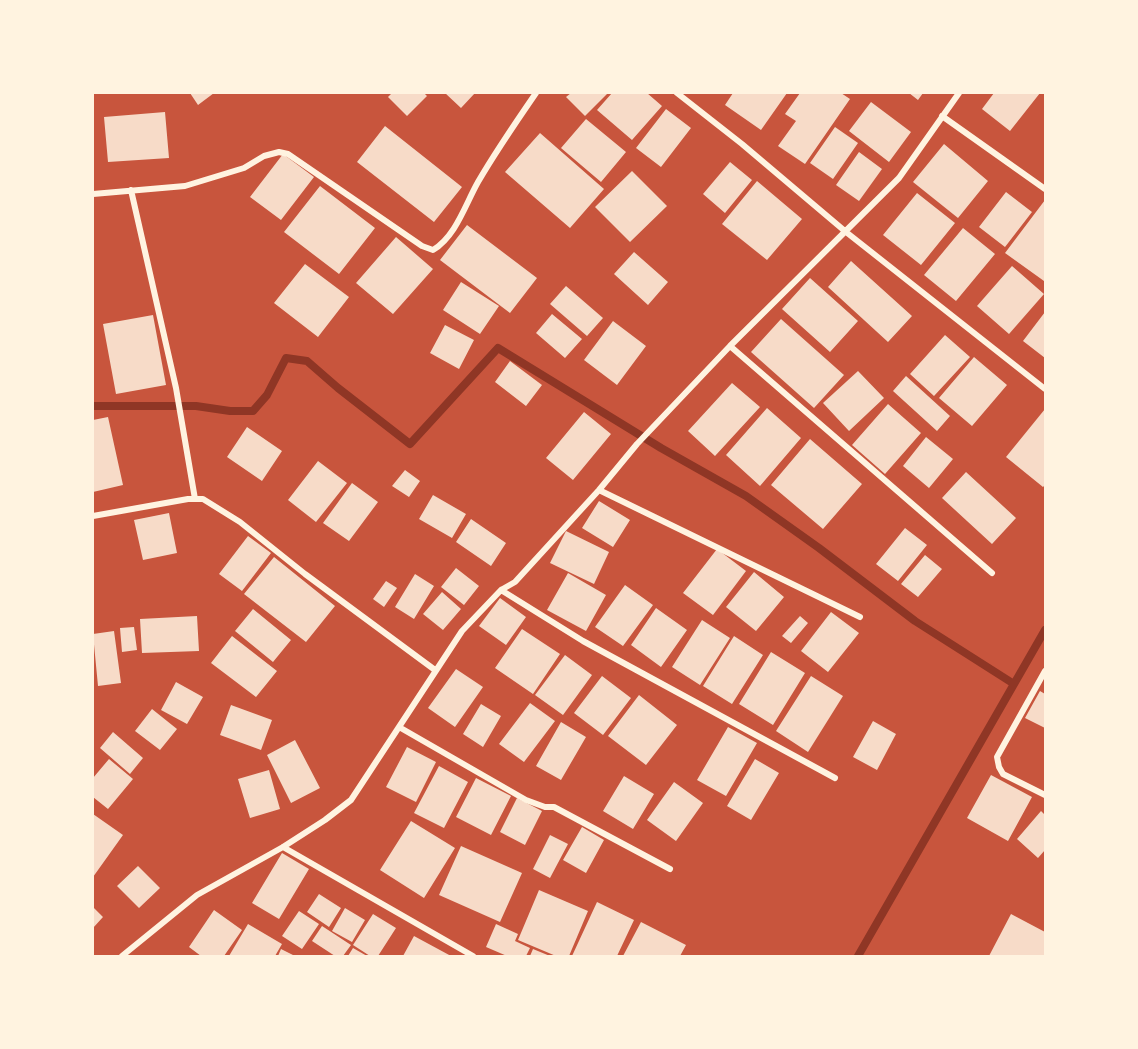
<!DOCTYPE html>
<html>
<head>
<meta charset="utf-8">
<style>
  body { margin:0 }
  #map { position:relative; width:1138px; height:1049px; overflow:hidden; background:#c8553d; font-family:Mulish,sans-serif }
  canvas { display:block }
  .frame { position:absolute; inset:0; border:94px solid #fff3e0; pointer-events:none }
</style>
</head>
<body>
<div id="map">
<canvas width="1138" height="1049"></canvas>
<div class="frame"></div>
</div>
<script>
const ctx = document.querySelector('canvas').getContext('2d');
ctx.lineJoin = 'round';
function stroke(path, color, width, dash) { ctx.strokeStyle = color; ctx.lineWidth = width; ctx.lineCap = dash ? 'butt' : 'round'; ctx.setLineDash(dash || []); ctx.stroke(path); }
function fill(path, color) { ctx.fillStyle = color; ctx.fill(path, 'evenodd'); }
stroke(new Path2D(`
  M93,406H196L230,411H253L267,395L286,358L307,361L338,388L410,444L498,348L661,448L746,496L819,548L915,621L1014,684
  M858,956L1045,630`), '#8f3625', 8);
fill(new Path2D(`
  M190,93H214L198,105Z
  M392,93H424L427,96L407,116L388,97Z
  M445,93H475L461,108Z
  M571,93H608L585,116L566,97Z
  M612,93H647L662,106L632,140L597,110Z
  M733,93H787L761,130L725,105Z
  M800,93H841L850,99L805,164L778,146L796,121L785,114Z
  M909,93H923L918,100Z
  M994,93H1040L1010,131L982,109Z
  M871,102L911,132L889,162L849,131Z
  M666,109L691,128L661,167L636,148Z
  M165,112L169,158L108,162L104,117Z
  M586,119L626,152L601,182L561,148Z
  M385,126L462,187L434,222L357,162Z
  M835,127L858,143L833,179L810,163Z
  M540,133L604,189L570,228L505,172Z
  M944,144L988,181L958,218L913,182Z
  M859,152L882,169L859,201L836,185Z
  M283,154L314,177L281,220L250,197Z
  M730,162L752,180L725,213L703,194Z
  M632,171L667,206L630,242L595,207Z
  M757,181L802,219L767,260L722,224Z
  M320,186L375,228L339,274L284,232Z
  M1006,192L1032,212L1005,247L979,227Z
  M917,193L955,223L921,265L883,235Z
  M1045,200V280L1044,281L1005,253Z
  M467,225L537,278L510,313L440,260Z
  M963,228L995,254L956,301L924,275Z
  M396,237L433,269L393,314L356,283Z
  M634,252L668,282L648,305L614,274Z
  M851,261L912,316L888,342L828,287Z
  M305,264L349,297L318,337L274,303Z
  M1012,266L1044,294L1009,334L977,306Z
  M810,278L858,321L830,352L782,309Z
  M461,282L499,306L480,334L443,310Z
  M566,286L603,318L587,336L550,304Z
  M1045,312V358L1023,341Z
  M552,314L582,339L565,358L536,333Z
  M153,315L166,385L116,394L103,324Z
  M781,319L844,375L814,408L751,352Z
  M613,321L646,346L617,385L584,360Z
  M445,325L474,340L459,369L430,353Z
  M945,335L970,357L934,396L910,374Z
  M974,357L1007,385L972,426L939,398Z
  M510,361L542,385L526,406L495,382Z
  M858,371L884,398L849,431L823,403Z
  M906,376L950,416L937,431L893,391Z
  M732,383L760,407L715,456L688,431Z
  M888,404L921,433L885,474L852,445Z
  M767,408L801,438L760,486L726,455Z
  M1045,409V485L1043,487L1006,457Z
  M584,412L611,434L573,480L546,458Z
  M108,417L123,485L93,492V420Z
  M247,427L282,451L262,481L227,457Z
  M926,437L953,459L929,488L903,466Z
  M810,439L862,484L823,529L771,485Z
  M318,461L347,483L316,522L288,500Z
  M405,470L420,481L409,497L392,486Z
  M966,472L1016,518L992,544L942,498Z
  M352,483L378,502L349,541L323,523Z
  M433,495L466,514L452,538L419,519Z
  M599,501L630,520L613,547L582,528Z
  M169,513L177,553L143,560L134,520Z
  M471,519L506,543L491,566L456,542Z
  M905,528L927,545L898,581L876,564Z
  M566,531L609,552L594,584L550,563Z
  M248,536L271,553L242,591L219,574Z
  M717,549L746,571L713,615L683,593Z
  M925,555L942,569L918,597L901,584Z
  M274,557L335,606L306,642L244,594Z
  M456,568L479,586L464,605L441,587Z
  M754,572L784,597L756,631L726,607Z
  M568,573L606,595L586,631L547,610Z
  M415,574L434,586L414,619L395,607Z
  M386,581L397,588L384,607L373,599Z
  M625,585L653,605L623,646L595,627Z
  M442,592L461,609L443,630L423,614Z
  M500,598L526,617L506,645L479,626Z
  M656,608L687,630L661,667L631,645Z
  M253,609L291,640L273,662L235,631Z
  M831,612L859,633L828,672L801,651Z
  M197,616L199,651L142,653L140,619Z
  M800,616L808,623L791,643L782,636Z
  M702,620L730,638L700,685L672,667Z
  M134,627L137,650L122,652L120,628Z
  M522,629L560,654L533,694L495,668Z
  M114,631L121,683L98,686L93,634Z
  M232,636L277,671L256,697L211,663Z
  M734,636L763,655L732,704L703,686Z
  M771,652L805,673L773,725L739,704Z
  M565,655L592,675L563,715L535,695Z
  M456,669L483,687L455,727L428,708Z
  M602,676L631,698L603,735L574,713Z
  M811,676L843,696L808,752L776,731Z
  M176,682L203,697L187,724L161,710Z
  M1040,691L1045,694V728L1025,718Z
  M639,695L677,725L646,765L608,736Z
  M530,703L555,721L524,762L499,744Z
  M481,704L501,716L483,747L463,734Z
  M231,705L272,720L261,750L220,735Z
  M152,709L177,729L160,750L135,731Z
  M873,721L896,734L877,770L853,757Z
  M561,722L586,737L561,780L536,766Z
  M728,727L757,743L726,796L697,780Z
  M113,732L143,758L130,774L100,748Z
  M295,740L320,788L291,803L267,755Z
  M407,747L436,762L416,802L386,787Z
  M109,759L133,779L108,809L93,797V778Z
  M755,759L779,773L751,820L727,806Z
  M439,766L468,782L444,828L414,813Z
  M269,770L280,809L250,818L238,779Z
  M991,775L1032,797L1008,841L967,818Z
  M624,776L654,794L633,829L603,811Z
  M476,778L511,796L491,835L456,817Z
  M674,782L703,803L676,841L647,820Z
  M517,798L542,811L525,845L500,832Z
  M1041,811L1045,815V850L1038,858L1017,839Z
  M93,814L123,835L93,877Z
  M411,821L455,848L424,898L380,870Z
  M582,827L604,840L586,873L563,860Z
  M550,835L568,844L550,878L533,869Z
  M461,846L522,873L500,922L439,895Z
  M282,853L309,869L279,919L252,903Z
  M138,866L160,888L139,908L117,886Z
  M539,890L588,911L569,956H556L518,940Z
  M319,894L341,908L329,927L307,912Z
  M597,902L634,920L617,956H572Z
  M93,907L103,917L93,928Z
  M345,908L365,920L352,942L332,931Z
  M214,910L242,930L224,956H201L189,947Z
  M299,911L319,924L302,949L282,936Z
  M373,914L396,928L378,956H370L353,945Z
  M1011,914L1045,932V956H989Z
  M641,922L686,945L680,956H623Z
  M248,924L282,944L275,956H229Z
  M496,924L518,934L515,941L530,948L526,956H507L486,947Z
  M322,926L351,945L343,956H335L312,941Z
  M414,936L451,956H403Z
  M353,948L367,956H348Z
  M281,949L295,956H278Z
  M533,949L550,956H530Z`), '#f7dbc8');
stroke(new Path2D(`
  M677,93L742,144L846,232L1045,389
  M942,116L1045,189
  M131,190L176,388L195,499
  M93,194L185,186L244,168L264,156L279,152L288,154L422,246L433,250C456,236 465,205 478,182C496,151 516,122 536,93
  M730,346L992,573
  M599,490L860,617
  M93,516L188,499H203L240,522L305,574L435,670
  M501,590L583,641L835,778
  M1045,671L997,757L999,767L1003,774L1045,795
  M399,727L526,800L545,807H554L670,869
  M283,847L473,956
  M122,956L197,895L283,847L325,820L351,800L462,631L501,590L515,582L599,490L637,444L730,346L899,178L959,93`), '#fff3e0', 6);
</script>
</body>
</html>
